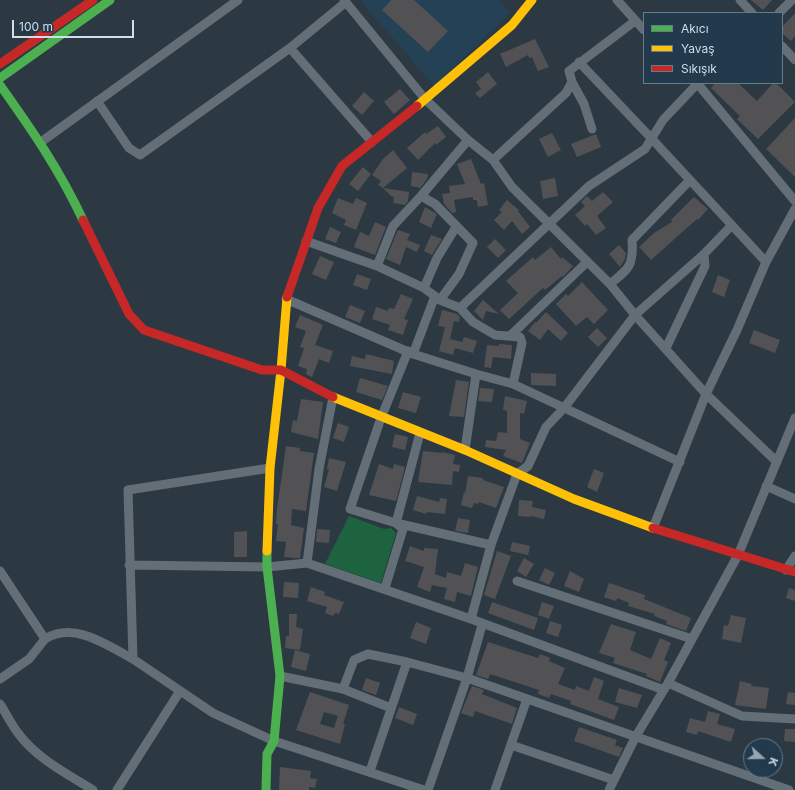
<!DOCTYPE html>
<html>
<head>
<meta charset="utf-8">
<style>
  body { margin:0 }
  #map { position:relative; width:795px; height:790px; overflow:hidden; background:#2c3942; font-family:Inter,sans-serif }
  canvas { display:block }
  .legend { position:absolute; left:643px; top:12px; width:140px; height:72px; box-sizing:border-box; background:#223a4c; border:1px solid #677c8b; margin:0; padding:5px 7px; list-style:none; font-size:12px; color:#cfdee9 }
  .legend li { display:flex; align-items:center; gap:8px; height:20px }
  .legend b { width:20px; border:1px solid #677c8b }
  .north { position:absolute; left:743px; top:738px; width:40px; height:40px; box-sizing:border-box; background:#223a4c; border:1px solid #677c8b; border-radius:50%; rotate:111deg; font-size:11px; font-weight:700; line-height:16px; text-align:center; color:#cfdee9 }
  .north::after { content:''; display:block; margin:auto; width:14px; height:18px; background:#96a4af; clip-path:polygon(50% 0,100% 100%,50% 72%,0 100%) }
  .scale { position:absolute; left:12px; top:20px; width:122px; height:18px; box-sizing:border-box; border:2px solid #cfdee9; border-top:0; padding-left:5px; font-size:12px; line-height:14px; white-space:nowrap; color:#cfdee9; -webkit-text-stroke:3px #223a4c; paint-order:stroke }
</style>
</head>
<body>
<div id="map">
<canvas width="795" height="790"></canvas>
<ul class="legend">
<li><b style="height:5px;background:#4caf50"></b>Akıcı</li>
<li><b style="height:5px;background:#ffc107"></b>Yavaş</li>
<li><b style="height:5px;background:#c62828"></b>Sıkışık</li>
</ul>
<div class="north">K</div>
<div class="scale">100 m</div>
</div>
<script>
const ctx = document.querySelector('canvas').getContext('2d');
ctx.lineJoin = 'round';
function fill(path, color) { ctx.fillStyle = color; ctx.fill(path, 'evenodd'); }
function stroke(path, color, width, dash) { ctx.strokeStyle = color; ctx.lineWidth = width; ctx.lineCap = dash ? 'butt' : 'round'; ctx.setLineDash(dash || []); ctx.stroke(path); }
fill(new Path2D(`
  M360,0H498L511,13L434,86Z`), '#244156');
fill(new Path2D(`
  M349,516L384,529L391,528L396,533L381,583L325,564Z`), '#1d633f');
fill(new Path2D(`
  M391,0H414L448,31L428,52L382,10Z
  M751,0H772L763,10Z
  M795,13V36L791,41L782,33V27Z
  M535,39L549,67L538,71L532,57L529,58L528,55L506,67L500,54Z
  M488,72L497,84L480,98L475,93L481,89L476,82Z
  M715,83H738L757,101L773,83H776L795,102L758,139L737,119L740,116L711,88Z
  M400,89L410,100L394,114L384,102Z
  M364,92L374,101L362,115L352,106Z
  M795,118V177L766,149Z
  M438,126L446,137L436,145L435,143L418,160L407,148L425,132L426,134Z
  M552,133L561,150L548,157L539,139Z
  M596,134L601,147L577,157L571,144Z
  M393,150L407,168L383,188L378,185L381,181L372,175L383,159Z
  M471,159L481,184L484,183L488,205L478,207L477,200H473V197L454,200L456,212L452,213L444,204L442,194L450,193L449,186L465,184L457,164Z
  M363,167L371,174L358,191L349,184Z
  M412,172L428,174L427,179L420,188L411,186Z
  M555,178L558,196L543,199L540,181Z
  M383,188L409,192L408,201L405,205L393,203L394,197L391,196Z
  M603,192L613,202L597,216L606,228L596,235L587,224L585,226L575,215L585,206L581,202L587,196L592,201Z
  M694,197L708,209L698,220L697,219L651,260L639,247L654,233L672,222L671,220Z
  M338,198L353,204L356,198L367,203L356,230L344,225L346,220L332,213Z
  M507,200L519,210L518,211L530,227L522,234L512,221L504,230L494,220L502,212L499,210Z
  M425,207L437,214L431,228L419,222Z
  M375,222L386,227L375,255L354,247L360,232L369,236Z
  M330,227L341,232L336,243L325,239Z
  M398,230L410,234L407,240L420,245L417,252L406,247L400,265L386,259Z
  M431,235L442,239L432,255L424,251Z
  M495,239L506,250L498,258L487,247Z
  M619,245L626,253L625,259L620,267L609,254Z
  M551,247L561,259L562,257L573,266L563,277L562,276L545,290L543,288L509,319L500,310L518,293L506,281L533,257L535,260Z
  M320,256L334,262L326,280L312,274Z
  M357,274L371,279L367,290L353,285Z
  M718,275L730,280L724,297L712,292Z
  M582,282L608,310L594,324L587,317L576,326L556,304L566,294L568,296Z
  M401,294L413,299L404,319L408,320L403,335L388,330L390,325L372,319L376,307L388,311L389,308L394,309Z
  M483,300L499,314L486,311L483,320L474,311Z
  M350,305L365,311L360,323L345,317Z
  M442,310L457,314L460,317L459,322L454,321L450,339L462,342L464,337L477,341L473,353L455,348L453,355L439,351L445,327L438,326Z
  M546,312L568,333L561,341L548,329L540,340L528,331L535,322L536,323Z
  M300,315L323,325L315,345L333,351L329,363L319,359L312,377L306,374L307,369L298,366L304,348L300,347L306,331L295,327Z
  M597,328L607,338L598,347L588,337Z
  M754,330L780,340L775,353L749,343Z
  M499,344L512,345L511,359L493,357L491,368L484,367L487,345L499,346Z
  M366,354L394,361L392,374L350,366L352,356L365,359Z
  M531,373L556,374V386L531,385Z
  M360,378L388,386L382,400L356,392Z
  M456,380L469,382L464,417L449,416Z
  M480,388L494,389L492,402L478,401Z
  M403,392L421,397L416,413L398,408Z
  M505,396L527,401L524,414L520,413V439L530,443L522,463L503,456L506,450L485,447L486,440L496,441L498,432L507,433V411L503,410Z
  M301,399L323,402L318,439L291,432L293,420L297,421Z
  M338,423L349,427L344,442L333,438Z
  M395,434L408,437L405,450L392,447Z
  M286,446L300,448V451L314,453L306,511L292,509L291,525L304,528L300,558H294L284,557L286,542L276,541L278,524H276L277,509Z
  M423,451L442,453V452L455,455L453,464L460,465L459,472L453,471L452,485L418,482Z
  M329,458L346,462L337,491L324,487L329,469H327Z
  M379,464L393,469L394,464L405,467L396,501L369,495Z
  M594,469L604,473L597,492L587,487Z
  M468,476L483,478V480L504,487L496,508L479,502L478,504L474,503L472,508L461,505L464,492L465,493Z
  M417,496L439,502L440,498L447,499L445,514L427,512L426,514L413,510Z
  M519,500L533,501L532,507L546,510L544,519L531,516V517L518,516Z
  M458,518L470,520L468,533L455,531Z
  M317,529L330,530L329,543L316,542Z
  M247,531V557H234V532Z
  M512,542L530,546L528,555L510,551Z
  M410,546L424,551V548L438,549L435,574L446,578L447,572L461,576L465,563L478,567L471,596L457,592L455,602L444,599L447,588L432,585L430,592L417,587L424,567L405,561Z
  M497,551L511,556L495,599L484,595Z
  M524,558L534,564L526,577L517,571Z
  M545,568L555,573L549,585L539,580Z
  M570,571L584,579L579,592L564,586Z
  M284,582L299,583L298,598L283,597Z
  M609,583L645,595L644,599L691,618L686,631L666,624L667,621L654,616L655,614L628,606L629,603L617,598L616,601L604,597Z
  M311,587L325,592L324,595L344,602L339,614L335,613L333,616L325,613L327,607L307,601Z
  M789,588L795,590V601L786,598Z
  M492,602L538,618L534,630L488,613Z
  M542,602L554,606L549,619L538,615Z
  M289,614H297L296,627L303,629L300,650L285,648L286,636H289Z
  M731,615L746,618L741,643L722,639L724,625L728,626Z
  M550,621L562,625L558,637L546,633Z
  M416,622L431,628L426,644L410,638Z
  M611,624L636,632L630,650L651,659L660,638L671,643L664,660L668,662L660,682L646,676L647,674L613,663L615,658L599,653Z
  M488,642L538,658L540,654L550,658L549,661L565,668L558,684L575,690L576,686L589,691L594,677L604,681L598,699L619,707L614,720L570,704L571,701L551,694L549,698L538,694L539,690L490,674L488,679L476,675Z
  M295,650L310,654L306,671L291,667Z
  M366,678L380,683L376,695L362,690Z
  M740,681L752,684L751,686L769,688L766,709L735,705Z
  M472,686L484,690L482,694L517,708L512,724L475,711L473,717L461,713Z
  M619,688L642,695L637,708L615,702Z
  M310,692L349,705L343,724H345L340,744L296,730ZM324,712L338,716L334,728L320,724Z
  M788,692L795,693V705L786,704Z
  M399,707L417,714L413,725L395,718Z
  M708,711L720,714L717,724L735,729L731,742L698,731L697,735L686,732L690,718L705,722Z
  M579,727L617,740L615,745L623,748L619,757L574,741Z
  M785,729H795V742L784,741Z
  M280,767L311,771L310,778L317,779L315,788L309,787V790H279Z`), '#525255');
stroke(new Path2D(`
  M344,0L425,99L468,140L493,160L512,187L610,284L635,315L706,394L777,462
  M617,0L644,30
  M740,0L752,13
  M779,13L792,0
  M782,46L795,60
  M290,48L372,142
  M579,62L652,139L766,262
  M572,82L584,104L592,129
  M697,83L795,201
  M97,101L129,148L140,155L290,48L346,2
  M41,142L238,0
  M493,160L566,93L572,82L569,71L635,21
  M421,196L435,204L473,243L459,274L440,300
  M306,241L377,266L424,288L440,300L460,308L473,322L495,335L520,337L522,343L513,384
  M377,266L393,226L421,196L468,140
  M610,284C629,269 634,265 632,240L690,180
  M424,288L437,258L456,227
  M286,299L413,354L476,374L513,384L680,462
  M460,308L589,186L645,149L663,120L698,83
  M511,335L587,262
  M666,348L705,266L704,254
  M408,351L381,418L350,509L396,523L491,545
  M413,354L435,296
  M465,450L476,374
  M270,468L128,490L133,659L213,713L274,741L424,790
  M766,486L795,499
  M653,528L706,394L737,330L766,262L795,209
  M307,563L319,469L333,397
  M129,565L267,567L307,563L471,619L664,690
  M786,570L795,556
  M0,571L45,639L29,659L0,679
  M517,581L692,639
  M385,588L403,529L396,523L420,433
  M471,619L491,545L517,474L528,466L546,427L564,408L635,315L704,254L731,226
  M45,639C74,621 107,645 133,659
  M280,676L343,689L391,708
  M668,683L742,716L795,719
  M343,689L354,660L368,654L407,662L467,678L789,790
  M0,704C6,713 11,724 18,733C36,758 67,774 93,790
  M511,745L614,780
  M370,771L407,662
  M117,790L180,691
  M428,790L467,678L482,625
  M495,790L527,699
  M609,790L636,736L668,683L738,555L795,418`), '#646e77', 9);
stroke(new Path2D(`
  M0,78L110,0
  M0,85C32,130 59,169 83,220
  M266,790L267,754L274,741L280,676L267,567V551`), '#4caf50', 9);
stroke(new Path2D(`
  M417,106L512,25L532,0
  M333,397L465,450L574,499L653,528
  M267,551L270,468L281,370L287,297`), '#ffc107', 9);
stroke(new Path2D(`
  M0,64L93,0
  M83,220L129,314L144,330L262,370H281L333,397
  M287,297L318,208L342,166L417,106
  M653,528L795,572`), '#c62828', 9);
</script>
</body>
</html>
